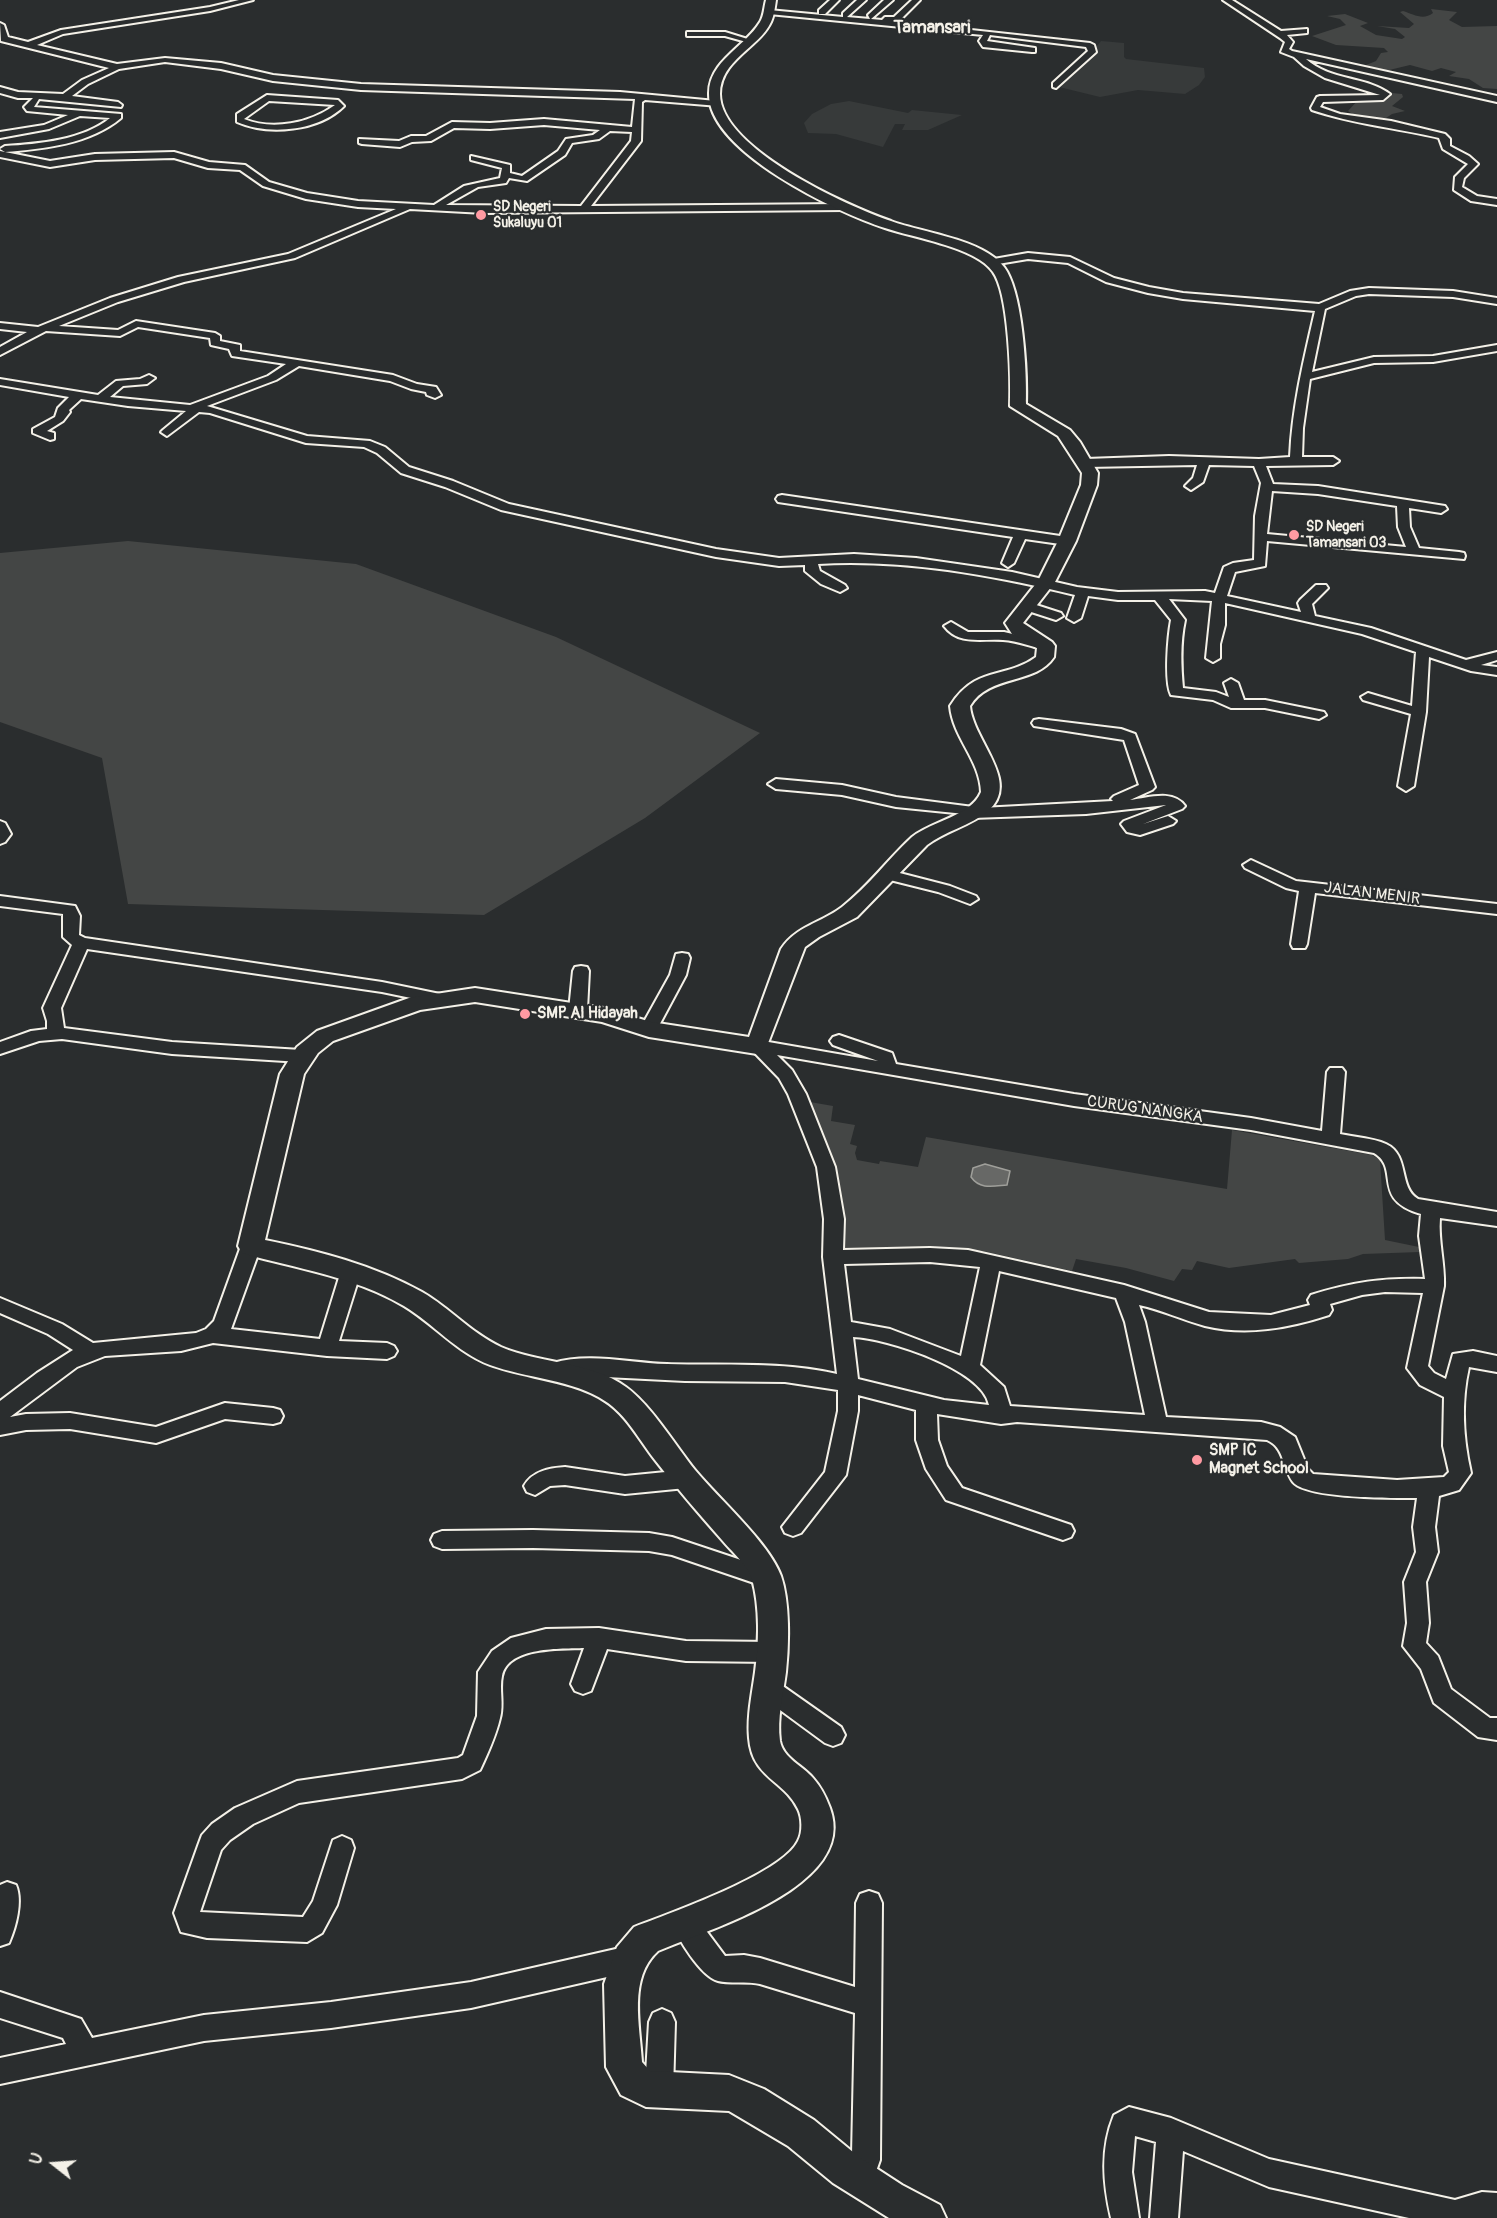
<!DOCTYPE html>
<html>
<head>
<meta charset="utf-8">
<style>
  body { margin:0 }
  #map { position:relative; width:1497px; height:2218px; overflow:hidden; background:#2a2d2e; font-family:Pangolin,sans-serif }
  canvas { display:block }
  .north { position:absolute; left:24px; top:2134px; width:60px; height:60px; -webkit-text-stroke:4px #2a2d2e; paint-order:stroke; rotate:287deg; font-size:16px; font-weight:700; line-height:24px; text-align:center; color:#f4f1e8 }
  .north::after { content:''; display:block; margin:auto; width:21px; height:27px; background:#f4f1e8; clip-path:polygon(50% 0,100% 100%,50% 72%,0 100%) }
</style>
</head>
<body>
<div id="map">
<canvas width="1497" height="2218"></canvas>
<div class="north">U</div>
</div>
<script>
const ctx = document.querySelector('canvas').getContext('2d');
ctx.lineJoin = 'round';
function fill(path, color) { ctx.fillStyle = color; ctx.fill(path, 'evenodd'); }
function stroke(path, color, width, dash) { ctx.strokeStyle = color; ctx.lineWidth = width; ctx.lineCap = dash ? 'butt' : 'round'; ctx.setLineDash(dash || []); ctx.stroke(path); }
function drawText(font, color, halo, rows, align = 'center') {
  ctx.font = font + ' Pangolin,sans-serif'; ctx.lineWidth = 4.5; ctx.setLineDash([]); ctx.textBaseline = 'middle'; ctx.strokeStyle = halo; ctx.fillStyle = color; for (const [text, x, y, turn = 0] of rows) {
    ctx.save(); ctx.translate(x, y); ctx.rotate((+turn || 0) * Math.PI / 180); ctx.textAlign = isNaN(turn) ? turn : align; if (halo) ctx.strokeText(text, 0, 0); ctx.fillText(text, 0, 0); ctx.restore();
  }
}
fill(new Path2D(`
  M1101,41L1124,43V57L1126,59L1204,68L1205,77L1199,85L1185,94L1138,90L1100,97L1055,86L1073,70H1078Z
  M849,101L908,113L912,110L962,115L928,130H902L905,124H895L883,147L836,134L808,133L804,123L812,114L831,104Z`), '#373a3a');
fill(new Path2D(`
  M1431,9L1457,12L1449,20L1462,27L1497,26V89L1483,88L1469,79L1449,76L1456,72L1441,68L1432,71L1410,65L1381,72L1359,68L1376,61L1381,53L1388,52L1384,48L1336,45L1312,36L1346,25L1340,19L1327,16L1345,14L1368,23L1360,26L1376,35L1402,39L1405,37L1395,29L1377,26L1409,28L1414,24L1400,12L1403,11C1413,14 1423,21 1433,13Z
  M1392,93L1402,94L1403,97L1392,106L1405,111L1392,114L1383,120L1357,117L1348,111L1358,100C1371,99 1382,100 1392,93Z
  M128,541L356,564L556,637L760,733L645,818L484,915L128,904L102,758L0,722V553Z
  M810,1102L833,1106L831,1121L855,1125L850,1144L857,1146L855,1153L857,1160L879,1164L880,1161L918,1167L926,1137L1227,1189L1232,1130L1372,1155L1380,1160L1385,1240L1419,1247L1420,1252L1363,1254L1348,1259L1299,1263L1295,1259L1229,1268L1197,1261L1192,1270L1182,1269L1174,1281L1126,1268L1076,1259L1072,1271L983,1251H844L835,1179L829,1148Z`), '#444645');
const water = new Path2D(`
  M985,1164L1010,1171L1007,1185C994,1186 980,1190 971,1177L973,1168Z`);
fill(water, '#676866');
stroke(water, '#9f9f9a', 1.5);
const minor = new Path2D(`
  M239,0H253L210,11L63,34L37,45L117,64L165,58L221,63L273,75L361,84L620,92L716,101L720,104L719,106L645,100L642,102L641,141L591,206L846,204L851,207L846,210L484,213L410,209L295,258L184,282L118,302L59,326L118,330L136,321L215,333L220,336V341L240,345V351L393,375L417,384L436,387L441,395L435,398L427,395L426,392L411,389L390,381L299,366L276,380L207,406L307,436L370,441L385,447L409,467L453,481L509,504L716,549L779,558L854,554L916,558L1012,572L1077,587L1118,592L1205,591L1215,593L1224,567L1233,563L1254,560L1255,516L1261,483L1254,466L1209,465L1203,482L1191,490L1185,486L1193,478L1197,465L1086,467L1080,463L1086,459L1169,456L1259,459L1290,457C1292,407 1304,359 1315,311L1183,299L1148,293L1106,282L1068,263L1028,259L992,265L987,262L988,260L1028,253L1070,257L1114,278L1149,287L1183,293L1319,304L1350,291L1369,288L1453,291L1497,298V304L1453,297L1369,294L1356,296L1325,309L1312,372L1374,357L1433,356L1497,345V351L1433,362L1374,363L1310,379L1303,428L1302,457H1333L1339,461L1333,465L1266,466L1273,484L1318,486L1445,506L1447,509L1441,513L1409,508L1410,527L1419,548L1459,552L1464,553L1465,556L1464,559L1267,541L1265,566L1235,572L1227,596L1301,612L1298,603L1300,600L1316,585H1326L1328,588L1312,604L1315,616L1371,628L1466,660L1497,652V660L1481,665L1497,667V675L1471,671L1429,657L1426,712L1414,786L1406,791L1398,786L1411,714L1363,700L1361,697L1368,693L1412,706L1416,652L1362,634L1225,603V625L1220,644V658L1213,662L1206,658L1212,601L1169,599L1185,620C1180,643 1181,665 1183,688L1216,692L1229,697L1224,683L1231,679L1238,683L1244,700H1265L1324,712L1326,715L1319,719L1265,708H1231L1213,700L1171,695C1164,681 1168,636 1171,620L1155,600H1118L1088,596L1081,618L1074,622L1067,618L1075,595C991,575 905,559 818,564L820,571L845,585L847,588L840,592L821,584L805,571V565L779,566L716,557L501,510L445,487L401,473L377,453L364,447L306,443L210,413L199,412L167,436L161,432L163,430L186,411L128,406L81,399L69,410L70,412L63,421L47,431L54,433V439L50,440L33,433V429L55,417L58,408L69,397L0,385V379L98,395L116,381L140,379L149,375L155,378L147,384L123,386L110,397L190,405L268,376L286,364L232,356L229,349L211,345L210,338L138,327L120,336L46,331L0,355V347L27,332L0,329V323L38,327L110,298L178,277L288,254L396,209L358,207L306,199L263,186L240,170L208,168L174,158L95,160L50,167L0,157V151L50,161L95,154L174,152L209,162L245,165L269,182L307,193L358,201L434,205L464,186L500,178L502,168L471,160V156L510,165V173L522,176L558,151L566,139L593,135L600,130L544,125L490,129L454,128L431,141L412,142L400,147L362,144L359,143V139L399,141L411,136H426L452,122L490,123L544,119L632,127L635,99L361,90L273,81L221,69L165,62L119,69L88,84L72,96L118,102L122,105L121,107L39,99L34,107L121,114V118C90,144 44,149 5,152L0,149L5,146C39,144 83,140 110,118L80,116L49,129L0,138V132L44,125L68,115L27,111L24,107L33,98H18L0,93V87L18,92L63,94L82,80L109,68L1,41L0,23L4,25L8,37L28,42L61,30L210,7ZM610,131L632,132L631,141L581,206L446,205L478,187L506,183L509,178L527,181L565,155L572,143L599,139ZM1272,491L1318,494L1397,506L1398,527L1406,547L1267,534Z
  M830,0H839L825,14H819V10Z
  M857,0H866L847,17L870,19L868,15L884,0H893L871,19L882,20L885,17H894L912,0H920L898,22L1090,43L1094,45L1096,52L1056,88L1053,87V83L1088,51L1086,47L990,35L987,41L1035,48V52H1032L983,47L979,41L983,35L769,14L765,12L769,10L843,17V13Z
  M1223,0H1232L1281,31L1307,29V33L1287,35L1293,42L1289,49L1292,51L1497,96V102L1306,59C1330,81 1366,76 1390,94L1383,100L1323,102L1320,107L1340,114L1391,121L1445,134L1450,139V146L1469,156L1478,164L1464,178L1462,187L1477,196L1497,199V205L1471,201L1454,190L1455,177L1468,164L1443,149L1439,138C1397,128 1353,124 1312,110L1311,108L1317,97L1320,96L1380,95L1325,78L1304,66L1294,57L1281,52L1285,42L1280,38Z
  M690,32H725L754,41L750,43L725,36H687V32Z
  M267,95L338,100L344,106C319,131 269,136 237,122V114ZM269,101L335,105C310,123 273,131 244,119Z
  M782,495L1067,537L1073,541L1067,545L1025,539L1014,563L1008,567L1002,563L1013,537L778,502L776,499L778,496Z
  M1027,602L1061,613L1063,616L1056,620L1022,609L1020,606L1022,603Z
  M951,622L968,632H1004L1051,643L1053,646L1046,650C1032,647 1018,641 1003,640C982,638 959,646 944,626Z
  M1039,719L1121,729L1135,734L1155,787L1152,790L1130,800C1148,798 1173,789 1185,806L1182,809L1143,824L1168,816L1176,821L1173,824L1140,835L1127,832L1121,824L1124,821L1166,805L1086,814L972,818L965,814L896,807L842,795L776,789L768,784L776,779L842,785L896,797L981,808L1113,801L1111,799L1114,796L1139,785L1124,740L1034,726L1032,723L1034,720Z
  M0,821L5,823L11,834L5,842L0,844Z
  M1251,860L1296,881L1497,904V914L1315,893L1307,944L1305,948H1293L1291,944L1299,891L1286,888L1245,868L1243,865Z
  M888,870L950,886L976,896L978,899L970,904L938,892L882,878L880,875L882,872Z
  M0,896L75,906L80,916L79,935L85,938L382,982L440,994L446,995L448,999L446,1003L440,1004L382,992L87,949L61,1008L64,1028L172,1042L301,1050L307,1052L310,1056L307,1060L301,1062L172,1054L62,1039L39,1041L0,1054V1042L31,1031L47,1029V1021L43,1008L72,945L63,937V914L0,906Z
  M682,953L688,954L690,958L686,975L655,1033H643L640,1029L670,975L676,954Z
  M581,966L587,967L589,971L587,1010L584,1014H572L569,1010L573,971L575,967Z
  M839,1035L892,1053L896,1064L1074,1094L1251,1118L1322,1131L1327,1072L1330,1068H1342L1345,1072L1340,1134C1354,1137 1373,1138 1386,1144C1410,1155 1398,1187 1418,1199L1497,1212V1226L1440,1218C1438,1241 1445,1263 1444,1286L1428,1366L1434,1373L1446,1379L1453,1354L1473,1351L1497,1356V1372L1469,1367C1461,1402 1463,1438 1471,1473L1459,1490L1439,1496L1435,1527L1438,1552L1426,1582L1429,1623L1426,1643L1438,1656L1451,1689L1490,1718H1497V1740L1478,1737L1434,1703L1421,1669L1403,1646L1407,1623L1404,1582L1416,1552L1413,1527L1417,1498C1394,1498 1307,1499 1293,1482C1282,1467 1285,1448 1267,1440L1017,1422L1001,1424L937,1414L938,1440L947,1466L962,1488L1071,1525L1074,1531L1071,1537L1063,1540L946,1500L926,1469L916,1440V1410L858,1395V1411L846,1475L801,1533L793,1536L785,1533L782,1527L825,1472L838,1411V1390L785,1382L685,1381L586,1376L560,1377L553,1375L550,1369L553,1363C588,1352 631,1363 667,1364C724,1366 781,1361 837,1374L823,1257L824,1219L817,1167L788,1094L779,1078L748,1046L751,1042L757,1040L878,1061L833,1045L830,1041L833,1037ZM777,1055L1074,1106L1251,1130L1374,1153C1401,1169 1370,1199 1421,1214L1419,1236L1425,1279C1381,1278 1353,1282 1311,1295L1308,1300L1310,1305L1271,1315L1209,1312L1124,1285L968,1250L930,1248L843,1250L844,1219L835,1167L806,1094L792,1070ZM930,1262L980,1267L961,1356L890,1329L851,1322L844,1264ZM999,1271L1116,1298L1125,1322L1145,1415L1010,1406L1004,1387L980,1365ZM1385,1292L1423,1293L1407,1368L1420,1385L1444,1397L1443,1446L1449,1472L1444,1477L1397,1480L1313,1474L1308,1469L1295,1437L1280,1427L1261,1422L1166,1417L1145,1322L1139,1305C1162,1310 1183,1320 1205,1326C1247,1336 1289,1328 1329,1315L1332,1310L1330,1304L1362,1295ZM853,1337C886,1338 983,1369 989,1405L944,1400L858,1379Z
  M251,1239L258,1241L261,1246L231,1329L320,1339L341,1271L344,1266L351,1264L358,1266L361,1271L339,1341L387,1343L394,1346L397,1351L394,1356L387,1359L327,1356L213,1343L181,1351L105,1356L77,1367L10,1417L26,1414L70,1413L156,1427L225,1403L273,1408L280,1410L283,1416L280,1422L273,1424L225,1419L156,1443L70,1429L26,1430L0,1435V1401L37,1373L73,1350L48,1334L0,1313V1298L62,1324L93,1343L196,1333L206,1329L214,1321L241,1246L244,1241Z
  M565,1467L625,1476L686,1470L694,1473L697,1479L694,1485L686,1488L625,1494L565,1485L550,1486L535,1495L527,1492L524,1486C532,1471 550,1468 565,1467Z
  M533,1530L649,1533L672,1537L777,1572L780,1579L777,1586L769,1588L672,1555L649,1551L533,1548L442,1549L434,1546L431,1540L434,1534L442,1531Z
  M599,1628L686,1641L773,1642L781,1645L785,1652L781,1659L773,1662L686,1661L607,1649L591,1691L583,1694L575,1691L571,1684L584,1648C562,1649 508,1646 502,1676C499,1689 504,1704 500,1718C496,1735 488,1753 480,1770L462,1779L299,1803L253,1824L230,1840L221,1850L200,1912L303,1917L313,1901L333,1840L342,1836L351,1840L354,1848L337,1905L322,1933L307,1942L207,1938L181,1932L174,1913L199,1843L202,1835L212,1824L235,1808L297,1781L458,1758L463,1755L477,1716L478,1672L492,1651L511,1638L546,1629Z
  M769,1679L777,1682L841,1727L845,1735L841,1743L833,1746L825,1743L761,1696L757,1689L761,1682Z
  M7,1882L16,1885C23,1901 16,1927 9,1943L0,1946V1885Z
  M869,1891L878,1894L882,1903L880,2160L874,2177L848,2184L838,2180L834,2170L838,2160L852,2155L855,2013L760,1984C747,1981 729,1984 718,1981C700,1976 678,1938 671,1922L675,1913L684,1910L693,1913L725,1956L744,1955L760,1958L855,1987L856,1903L860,1894Z
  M629,1946L638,1950L642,1959L638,1968L629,1972L471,2008L331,2028L204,2041L0,2084V2058L66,2044L63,2038L0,2018V1992L81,2019L92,2038L204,2015L331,2002L471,1982Z
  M662,2009L671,2013L675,2022L673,2091L669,2101L659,2105L649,2101L645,2091L649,2022L653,2013Z
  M1129,2107L1171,2118L1269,2159L1455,2200L1482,2192L1497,2193V2218H1409L1269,2187L1183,2151L1178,2218H1150L1156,2142L1135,2136L1132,2172L1139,2218H1111C1103,2183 1100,2149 1114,2115Z`);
const major = new Path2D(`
  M766,0H776C775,7 774,16 771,22C759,48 720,60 720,94C720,148 847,206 891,221C923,233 983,239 1004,267C1023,292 1027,372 1026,404L1070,430L1080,442L1098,473L1097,485L1076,541L1055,582L1023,623L1052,642L1055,646L1054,657C1036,685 989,674 970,706C973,741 1022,782 988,811C970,826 945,831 927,845L857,917L819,937L805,947L765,1051L757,1054L649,1037L602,1022L475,1002L420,1010L333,1041L318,1053L304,1074L265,1240C319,1251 373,1265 422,1292C450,1308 471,1333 501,1347C540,1364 591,1361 626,1387C651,1405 675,1445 695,1470C719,1499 769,1543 781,1576C790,1602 789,1645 786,1672C783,1695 777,1718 780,1741C783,1758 803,1766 813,1778C821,1787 826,1797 830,1808C859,1886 709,1929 658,1951C628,1978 640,2025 642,2062L650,2071L729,2075L764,2089L814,2120L859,2157L902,2185L940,2205L946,2218H889L833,2183L788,2146L729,2111L646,2107L621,2095L606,2067L604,1984L617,1947L634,1927C670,1913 782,1874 798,1841C803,1832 802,1817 798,1809C784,1780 752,1778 749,1738C747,1716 752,1694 755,1672C759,1644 760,1607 752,1579C748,1565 731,1551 722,1540C699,1514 676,1487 655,1460C640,1441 626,1414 605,1401C574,1380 525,1378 490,1365C456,1352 434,1324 404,1306C353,1276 297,1269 242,1253L238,1246L280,1074L297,1047L317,1031L409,998L475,988L604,1008L651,1022L749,1037L781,949C796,926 821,923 842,907C869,886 888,859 912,837C932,821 971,816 981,792C980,760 953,738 950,706C976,665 1004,680 1036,657L1037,648L1012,634L1005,623L1038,581L1058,541L1081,485L1082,473L1058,436L1010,406C1011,378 1009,294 993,272C976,247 914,238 885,228C838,213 707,151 709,93C709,61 745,47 760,22C764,16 764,7 766,0Z`);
stroke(minor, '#f4f1e8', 4);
stroke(major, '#f4f1e8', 4);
fill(minor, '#2a2d2e');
fill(major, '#2a2d2e');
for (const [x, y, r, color] of [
  [481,215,6,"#ff9aa2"],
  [1294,535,6,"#ff9aa2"],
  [525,1014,6,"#ff9aa2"],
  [1197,1460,6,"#ff9aa2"]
]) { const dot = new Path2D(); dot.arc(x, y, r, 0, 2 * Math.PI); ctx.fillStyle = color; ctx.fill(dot); stroke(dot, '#2a2d2e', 2); }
drawText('bold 14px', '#f4f1e8', '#2a2d2e', [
  ["SD Negeri",493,207],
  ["Sukaluyu 01",493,223],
  ["SD Negeri",1306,527],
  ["Tamansari 03",1306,543]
], 'left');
drawText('16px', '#f4f1e8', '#2a2d2e', [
  ["JALAN MENIR",1372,894,7],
  ["CURUG NANGKA",1145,1110,8]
]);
drawText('bold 16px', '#f4f1e8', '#2a2d2e', [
  ["SMP Al Hidayah",537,1014],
  ["SMP IC",1209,1451],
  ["Magnet School",1209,1469]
], 'left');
drawText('bold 18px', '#f4f1e8', '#2a2d2e', [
  ["Tamansari",932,28]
]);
</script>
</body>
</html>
